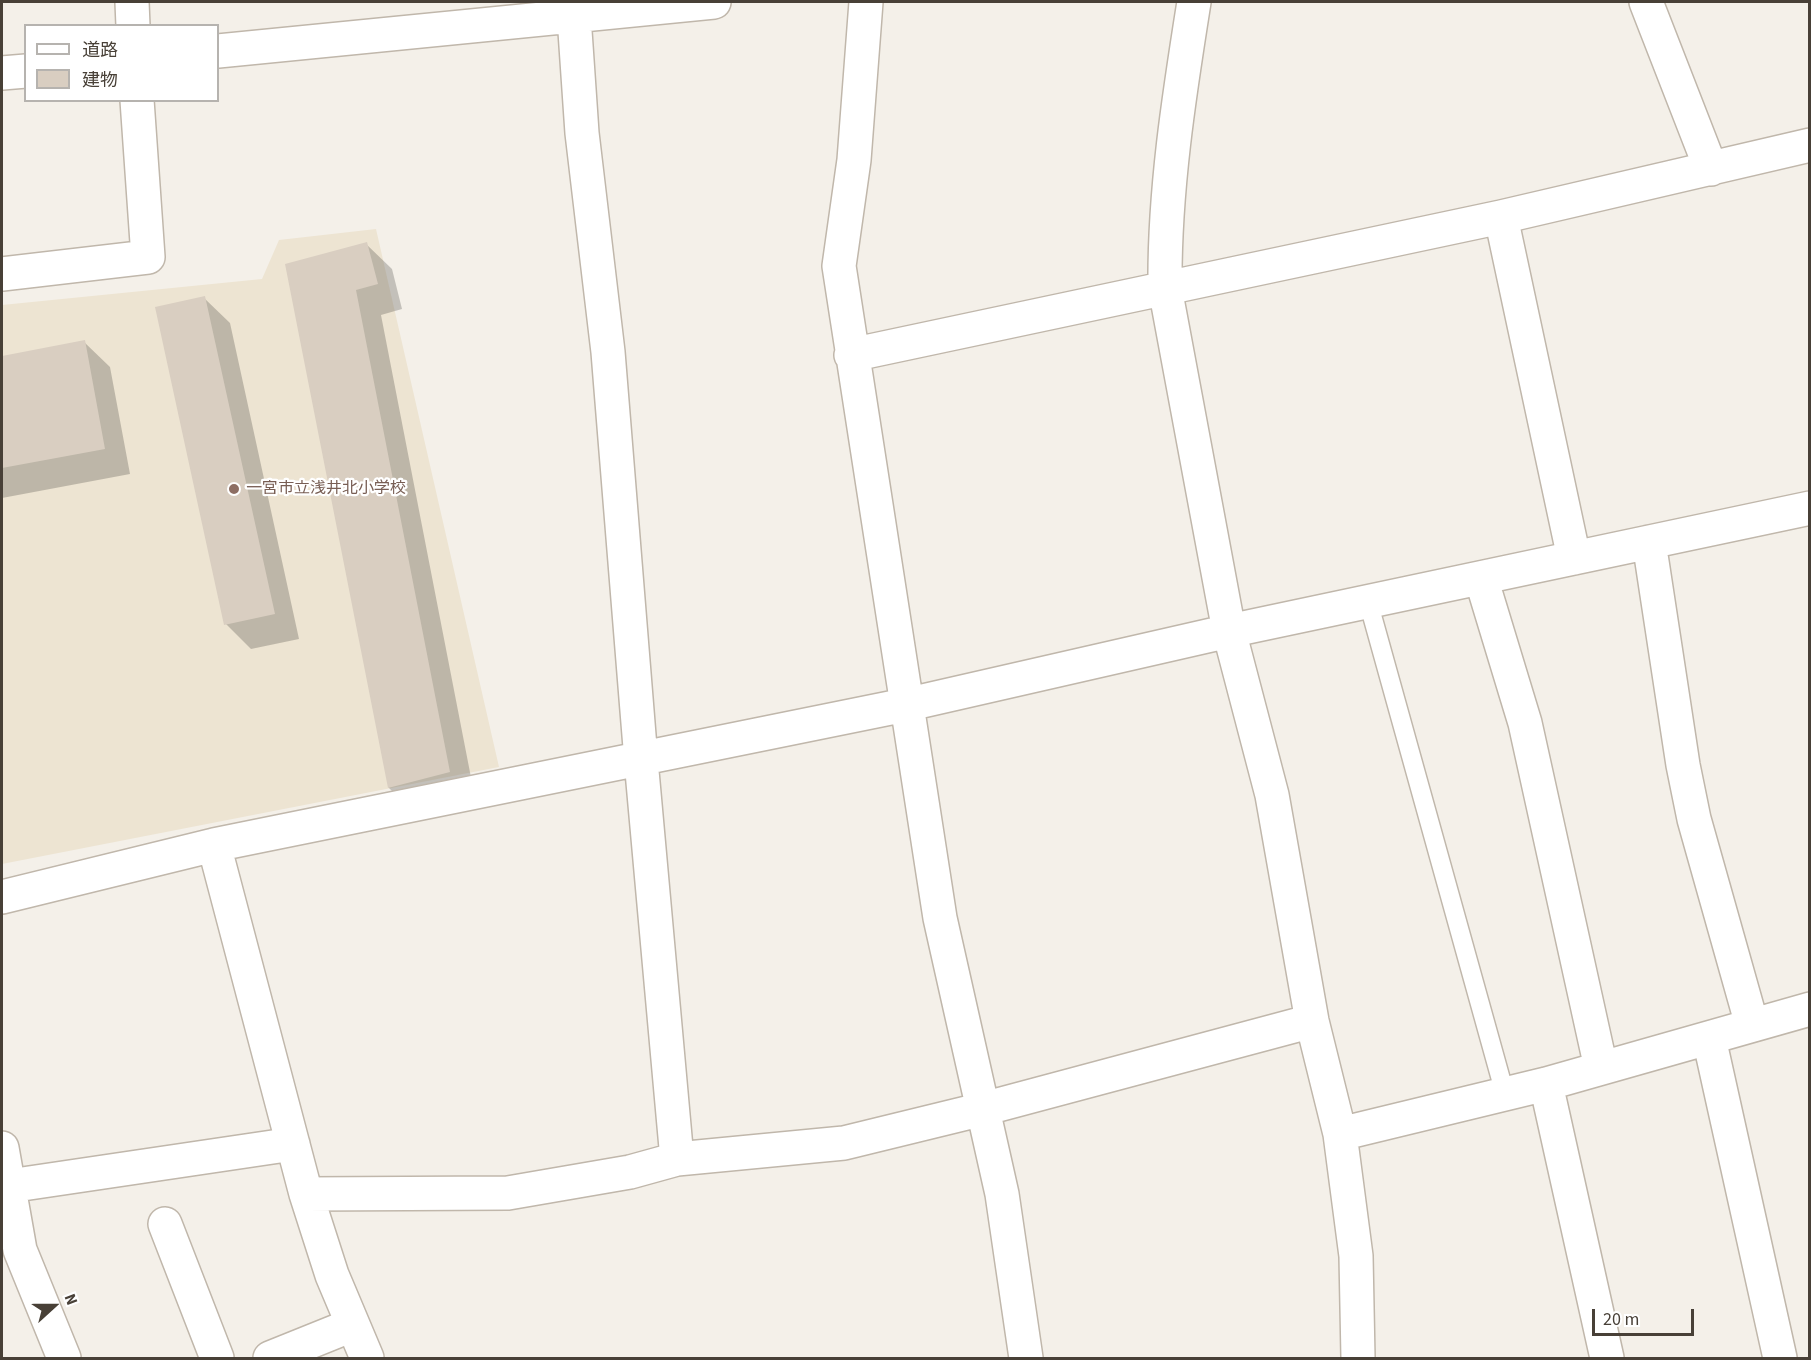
<!DOCTYPE html>
<html>
<head>
<meta charset="utf-8">
<style>
  body { margin:0 }
  #map { position:relative; width:1811px; height:1360px; overflow:hidden; background:#f4f0e9; font-family:"Source Sans 3","Noto Sans JP",sans-serif }
  canvas { display:block }
  .frame { position:absolute; inset:0; border:3px solid #484037; pointer-events:none }
  .legend { position:absolute; left:24px; top:24px; width:195px; height:78px; box-sizing:border-box; background:#fff; border:2px solid #b6b3af; margin:0; padding:8px 10px; list-style:none; font-size:18px; color:#484037 }
  .legend li { display:flex; align-items:center; gap:12px; height:30px }
  .legend b { width:30px; border:2px solid #b6b3af }
  .north { position:absolute; left:24px; top:1276px; width:60px; height:60px; -webkit-text-stroke:4px #fff; paint-order:stroke; rotate:69deg; font-size:16px; font-weight:700; line-height:24px; text-align:center; color:#484037 }
  .north::after { content:''; display:block; margin:auto; width:21px; height:27px; background:#484037; clip-path:polygon(50% 0,100% 100%,50% 72%,0 100%) }
  .scale { position:absolute; left:1592px; top:1309px; width:102px; height:27px; box-sizing:border-box; border:3px solid #484037; border-top:0; padding-left:8px; font-size:18px; line-height:21px; white-space:nowrap; color:#484037; -webkit-text-stroke:4px #fff; paint-order:stroke }
</style>
</head>
<body>
<div id="map">
<canvas width="1811" height="1360"></canvas>
<div class="frame"></div>
<ul class="legend">
<li><b style="height:8px;background:#fff"></b>道路</li>
<li><b style="height:16px;background:#d9cec1"></b>建物</li>
</ul>
<div class="north">N</div>
<div class="scale">20 m</div>
</div>
<script>
const ctx = document.querySelector('canvas').getContext('2d');
ctx.lineJoin = 'round';
function fill(path, color) { ctx.fillStyle = color; ctx.fill(path, 'evenodd'); }
function stroke(path, color, width, dash) { ctx.strokeStyle = color; ctx.lineWidth = width; ctx.lineCap = dash ? 'butt' : 'round'; ctx.setLineDash(dash || []); ctx.stroke(path); }
function drawText(font, color, halo, rows, align = 'center') {
  ctx.font = font + ' "Source Sans 3","Noto Sans JP",sans-serif'; ctx.lineWidth = 4.5; ctx.setLineDash([]); ctx.textBaseline = 'middle'; ctx.strokeStyle = halo; ctx.fillStyle = color; for (const [text, x, y, turn = 0] of rows) {
    ctx.save(); ctx.translate(x, y); ctx.rotate((+turn || 0) * Math.PI / 180); ctx.textAlign = isNaN(turn) ? turn : align; if (halo) ctx.strokeText(text, 0, 0); ctx.fillText(text, 0, 0); ctx.restore();
  }
}
fill(new Path2D(`
  M376,229L499,767L2,864V305L262,279L279,240Z`), '#ede4d2');
fill(new Path2D(`
  M366,244L392,269L402,309L381,315L475,798L414,813L389,788L287,265Z
  M204,298L230,323L299,639L251,649L226,624Z
  M84,342L110,367L130,474L2,498V357Z`), '#0003');
fill(new Path2D(`
  M367,242L378,284L356,290L450,772L388,788L285,264Z
  M205,296L275,614L224,625L155,307Z
  M85,340L105,449L2,468V356Z`), '#d9cec1');
const service = new Path2D(`
  M1368,601L1505,1094`);
const minor = new Path2D(`
  M132,2L133,26
  M573,2L582,133L608,352L641,760L677,1159
  M866,2L854,160L839,266L940,918L1002,1194L1026,1358
  M1194,2C1179,96 1164,192 1165,288L1229,631L1272,795L1312,1021L1340,1134L1356,1256L1358,1358
  M1646,2L1711,169
  M218,51L714,2
  M2,73L26,71
  M1501,217L1574,558
  M2,274L148,257L137,100
  M851,355L1501,217L1810,145
  M1649,542L1683,765L1694,819L1752,1025
  M1481,578L1525,723L1601,1068
  M214,845L306,1194L332,1275L367,1358
  M2,897L214,845L905,705L1229,631L1810,508
  M1709,1038L1780,1358
  M1546,1084L1607,1358
  M1340,1134L1546,1084L1810,1009
  M2,1148L20,1250L64,1358
  M9,1186L293,1144
  M306,1194L508,1193L630,1172L677,1159L844,1143L983,1109L1312,1021
  M165,1224L217,1358
  M270,1358L352,1325`);
stroke(service, '#c0b7ab', 21);
stroke(minor, '#c0b7ab', 36);
stroke(service, '#fff', 18);
stroke(minor, '#fff', 33);
for (const [x, y, r, color] of [
  [234,489,6,"#8d6e63"]
]) { const dot = new Path2D(); dot.arc(x, y, r, 0, 2 * Math.PI); ctx.fillStyle = color; ctx.fill(dot); stroke(dot, '#fff', 2); }
drawText('16px', '#785e54', '#fff', [
  ["一宮市立浅井北小学校",246,489]
], 'left');
</script>
</body>
</html>
